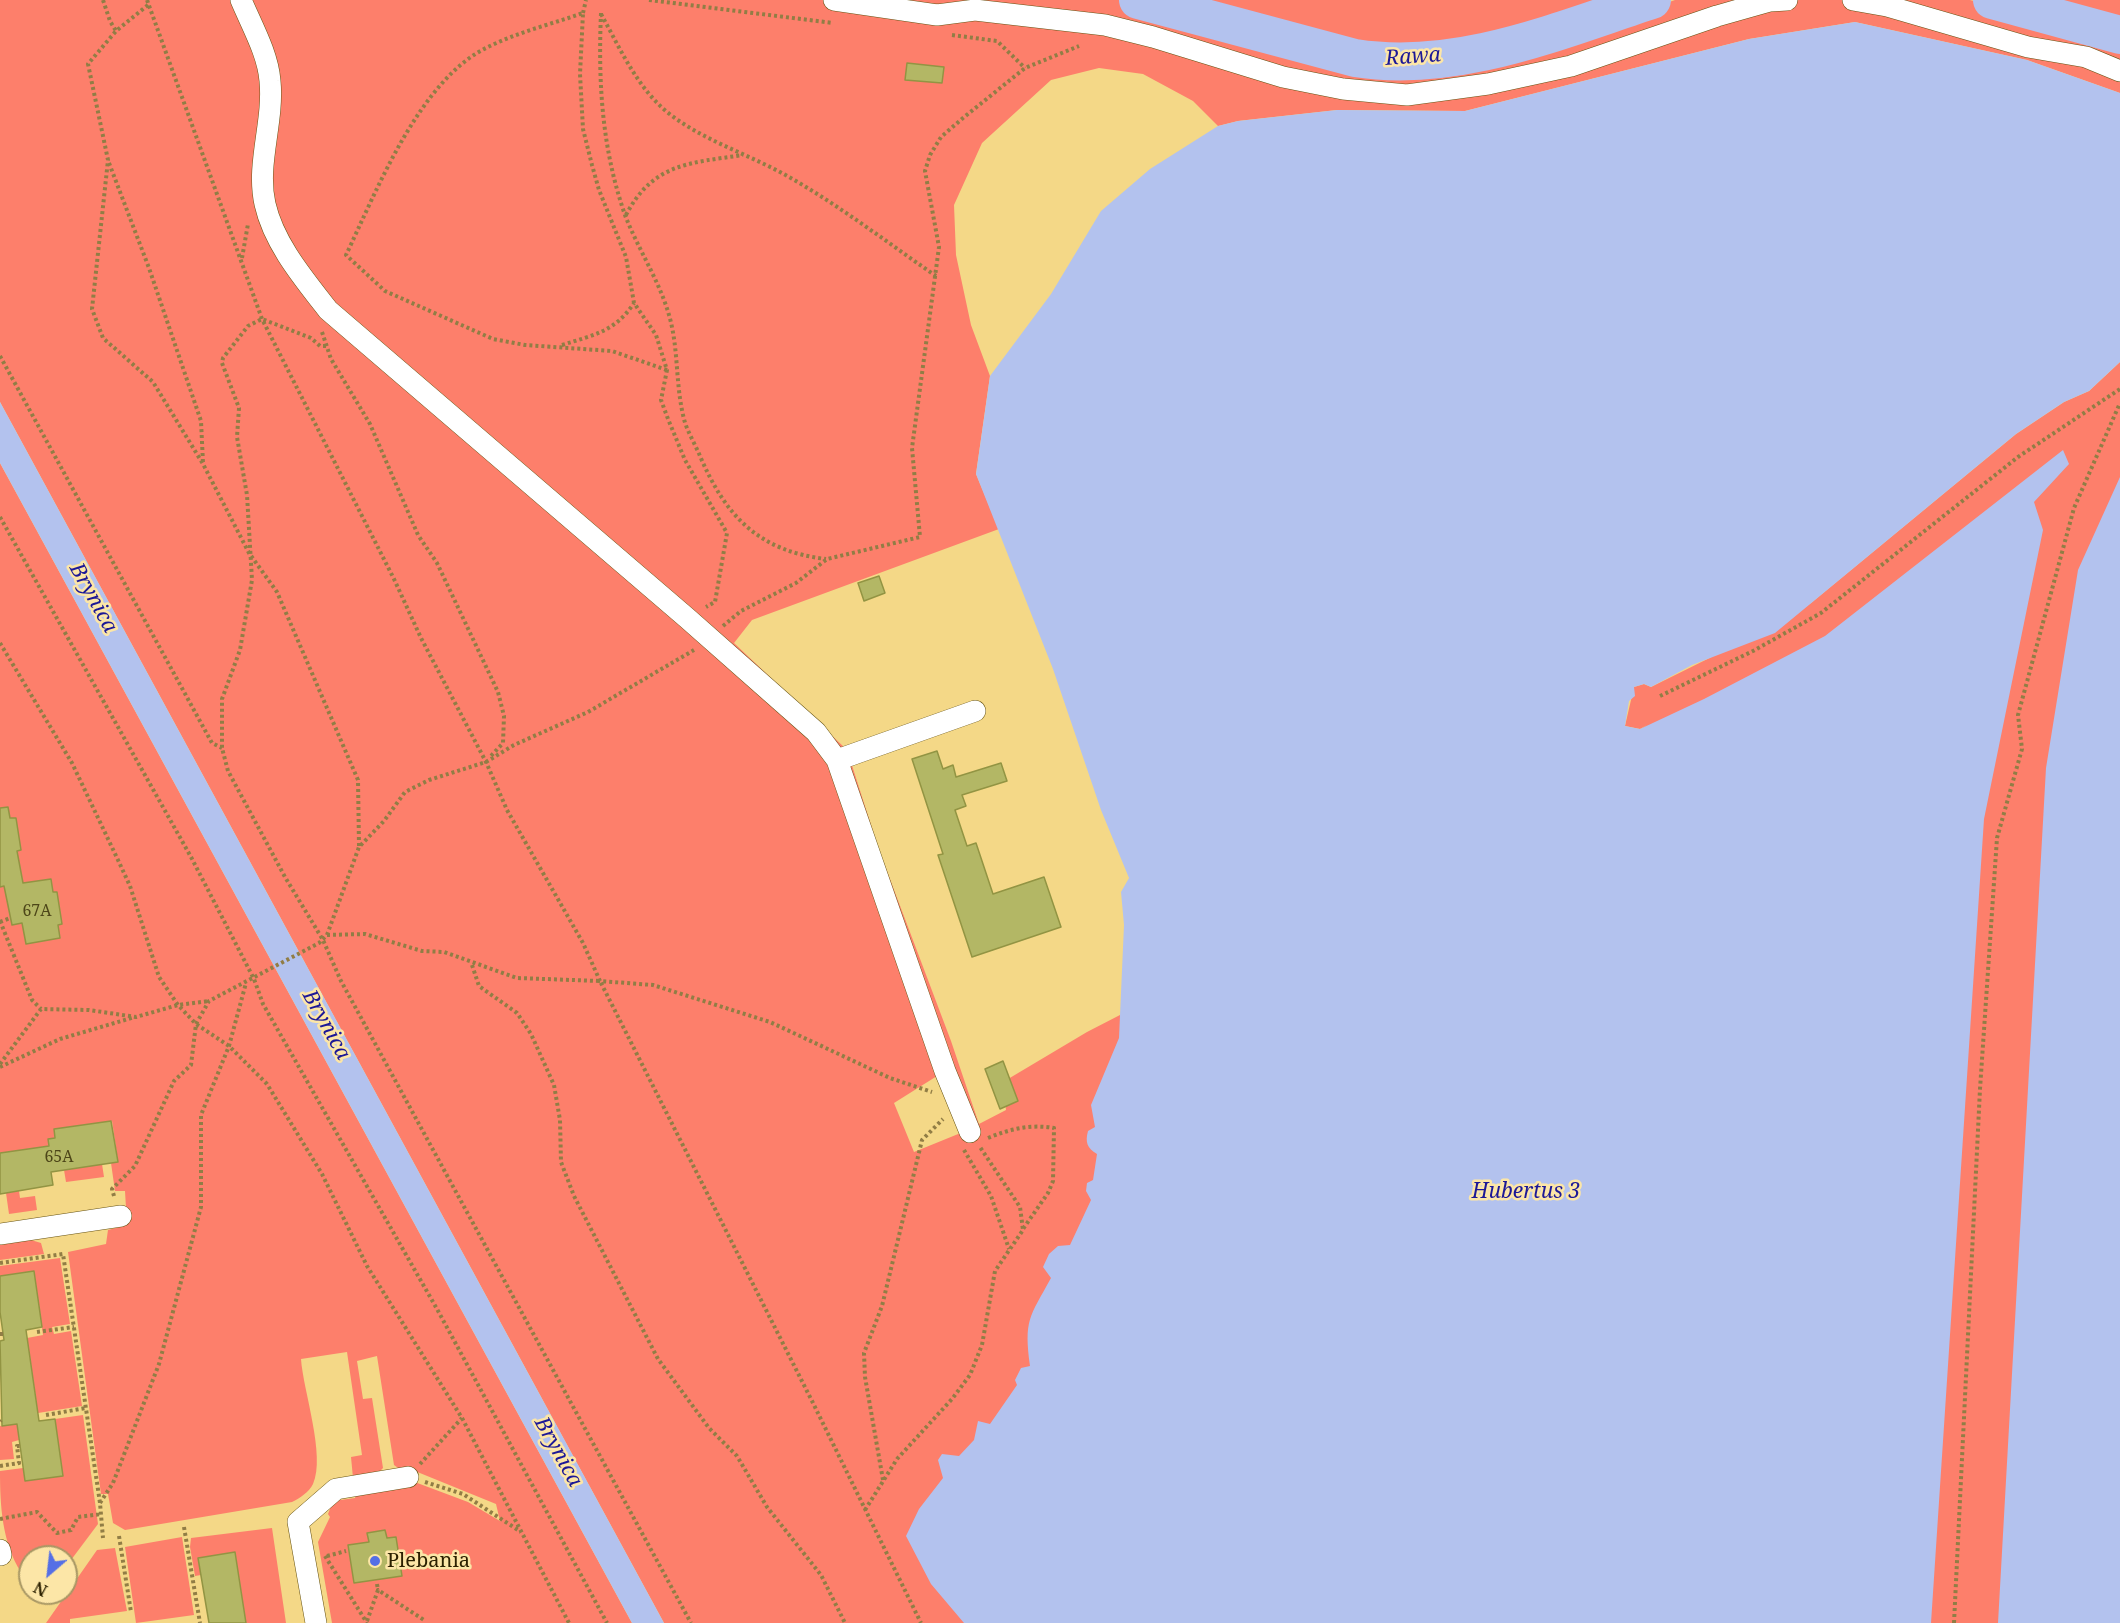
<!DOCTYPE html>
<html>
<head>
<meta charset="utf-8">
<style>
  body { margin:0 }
  #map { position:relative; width:2120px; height:1623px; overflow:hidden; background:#f4d887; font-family:"Noto Serif",serif }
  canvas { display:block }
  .north { position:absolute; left:18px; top:1545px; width:60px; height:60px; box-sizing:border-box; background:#fce6a7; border:2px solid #a89764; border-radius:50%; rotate:208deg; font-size:16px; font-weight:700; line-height:24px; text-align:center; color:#2b2000 }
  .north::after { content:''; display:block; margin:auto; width:21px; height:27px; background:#556fe5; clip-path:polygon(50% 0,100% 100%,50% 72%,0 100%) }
</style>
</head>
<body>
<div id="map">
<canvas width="2120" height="1623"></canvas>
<div class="north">N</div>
</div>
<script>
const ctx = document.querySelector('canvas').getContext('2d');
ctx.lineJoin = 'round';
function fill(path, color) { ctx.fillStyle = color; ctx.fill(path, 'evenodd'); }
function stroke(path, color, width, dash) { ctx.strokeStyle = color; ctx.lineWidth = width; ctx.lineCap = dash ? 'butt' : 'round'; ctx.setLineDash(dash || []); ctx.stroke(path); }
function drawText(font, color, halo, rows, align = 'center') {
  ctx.font = font + ' "Noto Serif",serif'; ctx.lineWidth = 5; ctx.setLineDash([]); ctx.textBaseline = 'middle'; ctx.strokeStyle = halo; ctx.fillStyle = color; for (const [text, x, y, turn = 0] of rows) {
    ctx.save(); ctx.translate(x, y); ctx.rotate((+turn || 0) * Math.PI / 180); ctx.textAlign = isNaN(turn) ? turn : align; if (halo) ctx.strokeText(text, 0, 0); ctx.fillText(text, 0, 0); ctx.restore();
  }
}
fill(new Path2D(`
  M0,0H1121L1346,60L1399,67H1445L1551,43L1675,0H1970L2120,42V93L2027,60L1855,22L1749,39L1465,111L1337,110L1238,121L1218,126L1193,101L1143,74L1099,68L1051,80L982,143L954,205L956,255L971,325L990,376L976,474L999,529L752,620L734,643L845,748L849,756L879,850L951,1041L979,1124L1006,1110L1003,1082L1087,1032L1514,812L1647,725L1640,729L1625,726L1634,687L1644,684L1651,687L1772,627L1811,603L2016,434L2064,402L2089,391L2120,362V1623H664L0,402ZM945,1071L968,1130L914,1152L894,1103Z
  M1162,0H1636C1565,23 1467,61 1393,55C1318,48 1235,19 1162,0Z
  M2016,0H2120V28L2118,27Z
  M0,463L632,1623H332L318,1542L330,1517L328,1514L333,1501L355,1498L356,1492L412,1481L468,1502L500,1521L496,1504L410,1469L401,1470L394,1465L377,1356L357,1361L363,1399L372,1398L383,1468L376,1475L353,1478L351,1457L362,1455L347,1352L301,1359C303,1390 326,1456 313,1484C309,1492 300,1498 292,1502L125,1530L113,1523L108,1494H101L68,1252L106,1244L108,1230L127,1225L125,1191H115L111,1163L118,1161L112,1121L54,1129L55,1138L48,1139L49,1146L0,1153Z
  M102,1164L104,1177L66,1182L64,1170Z
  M19,1191L20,1198L35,1196L37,1210L9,1214L6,1193Z
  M31,1240L41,1243L44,1254L0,1260V1245Z
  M60,1258L70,1324L52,1327L54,1334L71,1331L82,1406L38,1413L27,1338L43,1335L34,1271L0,1276V1266Z
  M83,1415L98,1524L68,1564H66V1557H30V1570L21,1572C2,1543 0,1505 0,1471L23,1468L25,1481L63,1476L55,1419Z
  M17,1424L19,1440L12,1442L14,1459L0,1460V1426Z
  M272,1528L286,1623H246L235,1552L198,1558L201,1575L195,1576L190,1547L191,1538Z
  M182,1537L194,1615L136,1623L125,1547Z
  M115,1548L127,1611L70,1619V1623H46L97,1550Z`), '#fd7f6b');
fill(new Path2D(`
  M1855,22L2027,60L2120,93V362L2089,391L2064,402L2016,434L1775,633L1692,665L1651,687L1644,684L1634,687L1635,696L1629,701L1625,726L1640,729L1704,699L1825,636L2063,450L2069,464L2034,502L2043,530L1984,819L1931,1623H964L931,1584L906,1536L919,1509L943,1478L938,1460L942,1454L959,1456L974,1440L978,1421L990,1424L1017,1385L1015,1380L1021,1368L1030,1366C1024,1320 1029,1318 1051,1278L1043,1267L1049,1254L1058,1246L1070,1245L1091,1200L1086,1191L1087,1183L1093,1180L1097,1154C1087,1148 1085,1142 1088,1131L1095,1127L1091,1105L1119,1038L1124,925L1121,892L1129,878L1101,810L1053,669L976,474L990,376L1051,294L1101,211L1150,169L1218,126L1238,121L1337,110L1465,111L1749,39Z
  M0,402L664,1623H632L0,463Z
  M2120,477V1623H1998L2046,768L2078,570Z`), '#b3c2ee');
stroke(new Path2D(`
  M1138,0L1355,58C1457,74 1557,31 1652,0
  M1992,0L2120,35`), '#b3c2ee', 38);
const building = new Path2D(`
  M907,63L944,67L942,83L905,80Z
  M879,576L885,593L864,601L858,583Z
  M937,751L943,769L953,765L956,777L1001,763L1007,781L962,795L966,806L955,810L967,846L976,843L993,894L1044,877L1061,927L972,957L938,855L943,854L912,759Z
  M8,807L10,818H16L21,850L17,851L23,883L51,879L53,892H57L62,924L58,925L60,938L26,944L22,923L12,925L4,886L0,887V808Z
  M1003,1061L1018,1101L1000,1109L985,1069Z
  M111,1121L118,1162L51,1172L53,1185L0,1194V1153L49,1146L48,1139L55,1138L54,1129Z
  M34,1271L42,1327L26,1330L39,1421L55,1419L63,1476L25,1481L17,1424L2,1426L0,1341L4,1340L0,1312V1276Z
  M385,1530L387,1538L396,1537L402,1576L354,1583L348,1545L369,1542L367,1533Z
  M235,1552L246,1623H209L198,1558Z`);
fill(building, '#b3b765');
stroke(building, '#929443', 1.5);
const minor = new Path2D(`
  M241,0C252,26 268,54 270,81C274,122 256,164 265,204C274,244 304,279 328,310L687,618L816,732L837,760L945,1071L970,1132
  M834,0L937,15L975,10L1105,25L1153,37L1283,77L1343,89L1407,95L1488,84L1571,66L1717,16L1770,1L1787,0
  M1853,0L1887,6L2028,47L2086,57L2120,71
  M837,760L975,711
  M0,1234L121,1216
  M0,1550L1,1555
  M316,1623L298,1522L336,1489L408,1477`);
stroke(minor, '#675312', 22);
stroke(new Path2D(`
  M103,0L110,21L116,31
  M147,0L262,319L394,579L421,638L486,762L507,810L583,943L600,981L653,985L770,1022L890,1078L932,1092
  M649,0L833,23
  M148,5L116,31L88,64L108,160L92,309L103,338L153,382L203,464L249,553L277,592L358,780L359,846
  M583,13L586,0
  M601,13C598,83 602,149 625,215C638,249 659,280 669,315C679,349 675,384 684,419C687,431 695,444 700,456C726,517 759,551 826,559
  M601,14C620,48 636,86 667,112C701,139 742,152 780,172C835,202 885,241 936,276
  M952,35L997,41L1025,68
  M109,163L149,268L201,421L203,463
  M626,215C653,163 690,163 743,155
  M242,258L248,224
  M322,332L331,359L370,424L418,535L437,563L498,692L504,716L503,743L490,757
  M562,345C593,335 615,332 634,303
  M326,346H320L311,338L262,319L248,326L223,358L222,363L239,408L237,437L247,495L252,580L240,650L222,699V748L228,771L285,877L323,940L341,981L691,1623
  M0,356L212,743L222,748
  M667,370L612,351L525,345L493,339L385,291L346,255C377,190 420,79 488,47C518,32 552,24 583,13L580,74L583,129L592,165L599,190L626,257L634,303L656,335L667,370L661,400L668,419L685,460L727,533L715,602L706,607
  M0,517L191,857L254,979L263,1004L437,1309L607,1623
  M723,626L741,611L796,583L827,559L920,537L912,448L939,247L925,171L930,155L941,137L963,118L1025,68L1079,46
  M0,643L72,763L118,860L130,886L159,977L178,1005L196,1024L229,1046L267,1084L322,1174L367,1266L462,1418L569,1623
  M1660,696L1753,651L1821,613L2018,457L2120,389
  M0,921L32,1000L41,1009
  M0,922L10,918
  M327,935L365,934L422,951L444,952L517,978L600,981L812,1401L921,1623
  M472,965L479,986L517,1013L531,1034L554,1085L560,1120L561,1162L574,1196L658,1359L709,1428L737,1456L767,1507L821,1575L845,1623
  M0,1064L41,1009L89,1010L136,1017L178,1005L209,1001
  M0,1067L60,1039L135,1017
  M988,1138C1010,1129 1030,1124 1054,1128L1053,1181L1048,1193L1023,1229
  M964,1150L991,1196L1009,1249
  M114,1196L112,1189L135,1166L174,1081L191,1065L196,1024L209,1001L319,943L327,935L359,847L384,821L405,792L429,780L486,762L514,745L588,712L694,650
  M0,1263L63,1254L100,1503L103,1538
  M37,1332L74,1327
  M0,1334H3
  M46,1415L86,1408
  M0,1421L1,1420
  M420,1464L462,1418
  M0,1466L19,1463L17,1446H20
  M883,1480L865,1377L864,1353L882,1306L922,1140L943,1119
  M425,1482L463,1494L521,1532
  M100,1503L113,1483L159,1364L201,1207V1115L229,1046L246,983
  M865,1510L897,1459L952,1399L970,1375L982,1345L995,1271L1023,1230L1020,1207L980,1147
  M0,1519L37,1512L57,1533L71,1530L78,1517L102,1514
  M184,1527L200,1623
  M119,1536L131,1612
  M325,1556L367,1623
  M327,1556L346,1551
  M377,1584L378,1590
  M367,1621L378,1590L424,1620
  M1954,1623L1980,1089L1997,838L2022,749L2018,715L2074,508L2120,403`), '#917d45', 4, [3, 3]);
stroke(minor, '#fff', 21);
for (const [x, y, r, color] of [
  [375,1561,6,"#556fe5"]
]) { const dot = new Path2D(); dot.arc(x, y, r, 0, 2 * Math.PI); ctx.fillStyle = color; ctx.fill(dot); stroke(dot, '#fce6a7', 2); }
drawText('16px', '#4d4619', null, [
  ["67A",37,911],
  ["65A",59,1157]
]);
drawText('20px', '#2b2000', '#fce6a7', [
  ["Plebania",387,1561]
], 'left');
drawText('italic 21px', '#1c1897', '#fce6a7', [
  ["Rawa",1413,57,-4],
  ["Brynica",93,598,61],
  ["Brynica",326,1025,61],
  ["Hubertus 3",1526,1192],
  ["Brynica",558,1452,61]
]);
</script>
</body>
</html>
